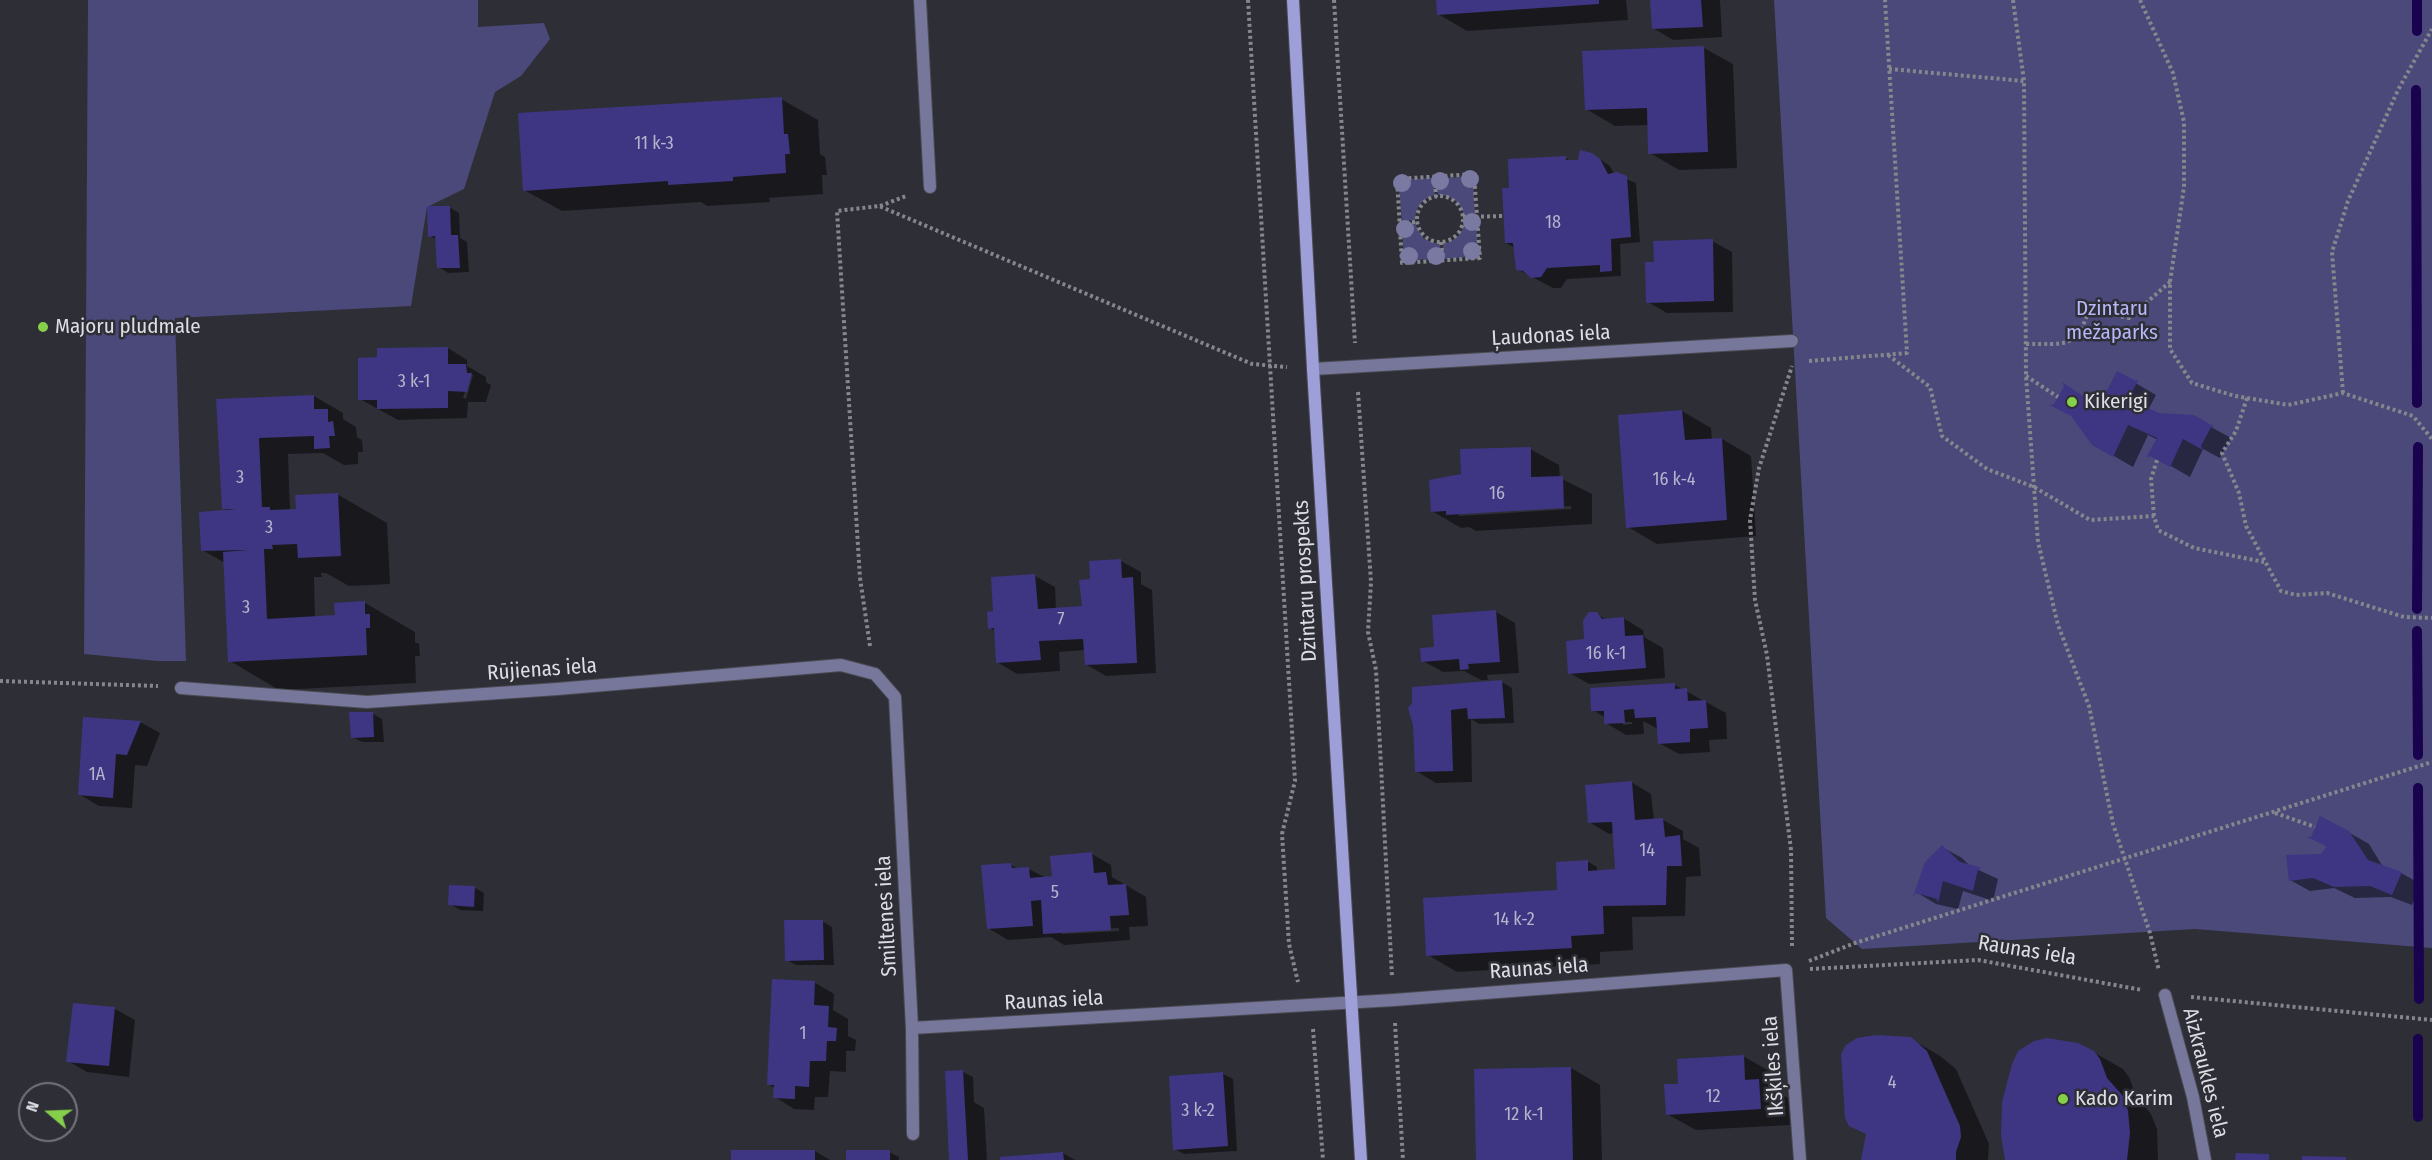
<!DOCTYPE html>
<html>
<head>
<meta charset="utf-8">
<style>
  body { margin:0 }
  #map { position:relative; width:2432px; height:1160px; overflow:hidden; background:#2e2e37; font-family:"Fira Sans Condensed",sans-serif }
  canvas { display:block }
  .north { position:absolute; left:18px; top:1082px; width:60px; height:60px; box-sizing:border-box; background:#2e2e37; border:2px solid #74747c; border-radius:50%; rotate:289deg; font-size:16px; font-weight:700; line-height:24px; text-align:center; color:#dddee3 }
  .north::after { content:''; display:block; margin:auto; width:21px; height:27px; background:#86cf4b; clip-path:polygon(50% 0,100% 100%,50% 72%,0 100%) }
</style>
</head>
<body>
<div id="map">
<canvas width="2432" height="1160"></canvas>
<div class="north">N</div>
</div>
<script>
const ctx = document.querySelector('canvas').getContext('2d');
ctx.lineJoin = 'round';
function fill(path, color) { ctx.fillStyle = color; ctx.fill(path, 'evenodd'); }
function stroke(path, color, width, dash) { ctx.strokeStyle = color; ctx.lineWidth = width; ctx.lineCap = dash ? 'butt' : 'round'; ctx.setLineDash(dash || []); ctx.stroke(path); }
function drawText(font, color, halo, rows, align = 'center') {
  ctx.font = font + ' "Fira Sans Condensed",sans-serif'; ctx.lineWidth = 5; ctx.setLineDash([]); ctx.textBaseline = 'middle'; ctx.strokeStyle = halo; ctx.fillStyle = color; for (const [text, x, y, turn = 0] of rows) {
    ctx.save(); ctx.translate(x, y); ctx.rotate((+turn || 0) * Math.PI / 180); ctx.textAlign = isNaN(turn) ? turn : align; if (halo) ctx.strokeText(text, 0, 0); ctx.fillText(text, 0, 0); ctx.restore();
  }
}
fill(new Path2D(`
  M88,0H478V27L544,23L550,39L521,76L495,92L464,189L427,207L411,306L175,318L186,661H157L84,654Z
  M1774,0H2432V948L2195,929L1862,949L1826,918Z
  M1473,176L1475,215L1464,216C1461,202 1451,195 1438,195L1436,179Z
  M1433,178L1435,195C1423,198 1415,207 1415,220L1402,221L1398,180Z
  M1464,218H1476L1478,256L1444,259L1443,244C1456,241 1465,232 1464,218Z
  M1415,224L1424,239L1440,245L1441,259L1404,260L1402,225Z`), '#4a497a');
fill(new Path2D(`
  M1437,0H1626L1628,20L1467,31L1438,14Z
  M1651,0H1720L1722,37L1673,40L1653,28Z
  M1704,48L1733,64L1737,168L1679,170L1650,153L1649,125L1615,126L1586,109Z
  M781,99L818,120L820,154L825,157L827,175H822L823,194L769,198L770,202L707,206L701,202L562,211L524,190Z
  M1592,154L1610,166L1614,174L1636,183L1640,242L1620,244L1621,276L1567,279L1561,288H1553L1517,269L1515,248L1506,243L1511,189L1565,158L1574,162Z
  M449,207L459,213L460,238L467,242L469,272L448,273L439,267L437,240L430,236Z
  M1712,241L1732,252L1733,312L1667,313L1648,302L1655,263Z
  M448,348L467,360V366L486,377V382L491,385L486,402H468L467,418L398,420L360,399ZM470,375H473L466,399L463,398Z
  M2118,373L2156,395L2148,410L2159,415L2193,417L2231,438L2220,458L2203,449L2190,477L2150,454L2158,440L2148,435L2133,467L2093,444L2094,403L2103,401Z
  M314,396L343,413V419L356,427L357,437L362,440L363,452H358V464L344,465L323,453L288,454L290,511H297L337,494L387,523L390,584L349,586L326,573H321L322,577H314L315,618L336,617L365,603L415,632V642L419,644L420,656H415L416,683L279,690L230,661L225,563L202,550L228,511L223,508L218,400Z
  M1682,411L1711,428L1712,440L1722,439L1751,456L1756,536L1657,544L1628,527L1620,416Z
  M1530,449L1559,465L1560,478L1592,494V524L1476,531L1469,527L1461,528L1432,511L1463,476ZM1571,506V509L1459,516V513Z
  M1121,561L1141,572V584L1152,590L1156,673L1106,676L1087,665L1086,650L1059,652L1060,671L1017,674L997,662L995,631L990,628L995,613L1035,576L1055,587L1056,609L1083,608L1092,581Z
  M1496,612L1515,623L1519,673L1487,675L1488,680H1481L1464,671L1443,672L1423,661L1436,648Z
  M1597,614L1606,620L1623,618L1643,630L1644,637L1663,648L1665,678L1589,684L1570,673Z
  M1502,682L1512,688L1514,723L1479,724L1471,719L1472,782L1436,783L1416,771L1414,725Z
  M1675,685L1726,713L1727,739L1709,740L1710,752L1679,754L1659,743L1658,729L1643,721L1644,734L1626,735L1606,723V718L1593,710ZM1623,722H1632V724L1623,725Z
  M373,714L382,719L384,742H362L352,737Z
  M140,722L160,733L147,766L135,765L132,808L99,806L79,794Z
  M1631,782L1651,794L1654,820H1663L1683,831V839L1699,848L1701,876L1686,877L1685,916L1632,917L1633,950L1600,952V964L1457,972L1428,955L1562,892L1587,861L1597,867V872L1617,870L1614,833L1609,834L1589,822Z
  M2348,832L2369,844L2383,867L2401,873L2421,884L2412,905L2391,897L2355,898L2334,888L2310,891L2290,880L2322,856L2328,847L2312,838Z
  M1942,847L1962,858L1970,866L1998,879L1993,901L1963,891L1958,909L1936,904L1916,892Z
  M1092,854L1111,865L1112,877L1146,897L1148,926L1129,927L1130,940L1064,945L1051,937L1008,940L988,928L1011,865L1019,869H1029L1046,878H1053ZM1119,928V931L1062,934V931Z
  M475,888L484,893L483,911L460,910L450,904Z
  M822,921L832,927L834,965H796L787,960Z
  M814,982L834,994L833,1010L848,1019V1036L856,1040L855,1051H846V1072L830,1071L828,1097H815L814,1110L794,1109L775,1097V1088L768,1084Z
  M74,1004L115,1009L135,1020L129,1077L87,1072L68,1061Z
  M1911,1039L1940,1056L1956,1069L1989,1144L1988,1160H1863Z
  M2093,1052L2123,1069L2129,1077L2136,1096L2151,1114L2157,1129L2158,1160H2007Z
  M1743,1056L1773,1073V1089L1788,1098L1790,1125L1696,1130L1667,1114L1680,1085Z
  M1571,1068L1600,1085L1602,1160H1478Z
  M963,1072L973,1077L974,1102L984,1108L987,1160H951L946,1073Z
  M1223,1074L1233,1079L1237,1151L1184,1154L1175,1149Z
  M815,1151L830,1160H733Z
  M889,1152L899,1157V1160H847Z
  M1063,1153L1075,1160H1001Z`), '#0007');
stroke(new Path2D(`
  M2417,0V31
  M2416,90L2417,403
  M2417,609L2418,447
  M2417,631L2418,755
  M2418,788L2419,999
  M2418,1039V1117`), '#19034e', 10);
fill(new Path2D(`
  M1436,0H1599V4L1437,15Z
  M1650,0H1701L1703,27L1652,29Z
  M1704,46L1708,152L1648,154L1647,108L1585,110L1582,51Z
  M782,97L784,134H788L790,154H785L786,173L733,177V181L668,185V181L523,191L518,113Z
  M1580,150L1592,153L1600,159L1608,174L1617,172L1627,176L1631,237L1611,239L1612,271L1600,272V265L1547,268L1541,277L1531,278L1523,271L1516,270L1513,243H1505L1502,188H1509L1508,159L1566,156V160H1578Z
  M427,206H450L451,235H458L460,268H437L435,236L428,237Z
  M1713,239L1714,301L1646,303L1645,262H1654L1653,241Z
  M448,347V364H466L467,373H472L467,392L448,391V408L377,409V400H358V358L377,357V348Z
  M2117,371L2136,381L2139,379L2128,399L2159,413L2194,415L2215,427H2211L2201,446L2203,450L2183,439L2170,467L2150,456L2146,458L2157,438L2128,425L2113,457L2092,445L2071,416L2050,405L2054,404L2058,397L2064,386L2062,382L2092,402L2102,400Z
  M314,395V409H328V422L333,421L335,436H329L330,448L314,449V436L259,438L262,507H270V510L296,509L295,495L338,493L341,556L298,558L297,544L272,545L273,549H264L267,619L335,615L334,603L365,601V614H370V628H366L367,655L228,662L223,552L248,550L201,551L199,512L236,509H222L216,399Z
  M1682,410L1685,440L1722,438L1727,520L1626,528L1618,415Z
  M1531,447V477L1563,476L1564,508L1446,515V511L1431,512L1429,480L1461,474L1460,449Z
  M1121,559L1122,578L1133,577L1137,663L1085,665L1083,639L1039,641L1041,660L996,663L994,628L988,629L987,612L993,611L991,577L1035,574L1038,609L1082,606L1079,580L1090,579L1089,561Z
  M1496,610L1500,662L1468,664L1469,669L1460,670L1459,659L1421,662L1420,648L1434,647L1432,615Z
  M1589,612H1597L1602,619L1624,617L1625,636L1643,635L1646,668L1568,674L1566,641L1584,639L1583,620Z
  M1502,680L1505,718L1468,719L1467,708L1451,710L1453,771L1415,772L1413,725L1408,708L1412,703V687Z
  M1675,683V689L1687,688L1688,701L1706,700L1708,728L1690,729V742L1658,744L1656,717L1635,718L1634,709L1624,710L1625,723L1604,724V711H1591L1590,688Z
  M349,712H373L374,737L351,738Z
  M83,717L141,721L127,755L116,754L113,798L78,795Z
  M1632,781L1635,820L1663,818L1665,837L1680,835L1682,866H1667L1666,905L1603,906L1604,934L1571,936L1572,948L1426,956L1423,898L1557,890L1556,862L1588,860V871L1615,869L1612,822L1588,823L1585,785Z
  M2320,816L2349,831L2368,860L2402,872L2392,895L2370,886L2334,887L2313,878L2289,881L2286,855L2321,854L2327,846L2306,837H2311Z
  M1942,845L1960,862L1983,868L1978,869L1973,891L1943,881L1938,903L1937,899L1916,893L1913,897L1925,862Z
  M1092,852L1094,873L1106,872L1108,885L1126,884L1129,915L1110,916L1111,930L1043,934L1041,900L1031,901L1033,926L987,929L981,865L1011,863L1012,868L1029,867L1030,878L1052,876L1050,856Z
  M449,885L475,886L474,907L448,905Z
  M784,920H823L824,960L785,961Z
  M772,979L815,981L814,1005L829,1006L828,1027L837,1028L836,1041H827L826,1061H810L809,1087L795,1086V1099L773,1098L774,1085H767Z
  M73,1003L115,1007L109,1066L66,1062Z
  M1876,1035L1911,1037L1927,1051L1960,1126L1961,1137L1956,1152V1160H1861L1866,1134L1849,1126L1845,1118L1841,1054L1846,1045L1857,1038Z
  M2047,1038L2078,1043L2094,1051L2100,1059L2107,1078L2123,1096L2128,1111L2130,1133L2127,1160H2005L2001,1135L2002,1102L2012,1064L2018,1051L2034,1041Z
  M1744,1055L1745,1080L1759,1079L1761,1109L1666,1115L1664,1084H1678L1677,1059Z
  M1571,1067L1573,1160H1476L1474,1069Z
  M963,1070L968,1160H949L945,1071Z
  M1223,1072L1228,1146L1173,1150L1169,1076Z
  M731,1150H815V1160H731Z
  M846,1150H890V1160H846Z
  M1063,1152L1064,1160H1000V1157Z
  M2236,1153L2269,1154V1160H2235Z
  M2302,1156L2346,1157V1160H2302Z`), '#3e3682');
const lane = new Path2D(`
  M920,0L930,187`);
const street = new Path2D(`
  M1313,369L1792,341
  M181,688L367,702L557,689L841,665L875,674L895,697L912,1028L913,1134
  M2165,995L2193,1097L2205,1160
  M912,1028L1394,1000L1786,970L1800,1160`);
const secondary = new Path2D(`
  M1293,0L1313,369L1361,1160`);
stroke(lane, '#4a4a53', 14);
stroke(street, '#4a4a53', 14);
stroke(secondary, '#4a4a53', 14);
stroke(new Path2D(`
  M1248,0L1295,781L1282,834L1289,944L1298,982
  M1334,0L1355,343
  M2013,0L2024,81L2026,376L2038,542L2058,625L2089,706L2113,824L2150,933L2159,971
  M2140,0L2173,73L2184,122V187L2170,282V349L2192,383L2235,396L2288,405L2343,393L2413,416L2432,439
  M1889,69L2024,81
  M1474,174L1480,258L1402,263L1397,179Z
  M1435,177L1436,197
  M1417 219a23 23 0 1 1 46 0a23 23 0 1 1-46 0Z
  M880,206L906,196
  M1463,217L1503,216
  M1400,223L1417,222
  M1441,242L1443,260
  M2026,344C2064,343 2075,351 2089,310L2129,318L2170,282
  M1888,355L1930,387L1942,436L1987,469L2034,487L2090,520L2154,516L2158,530L2194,548L2264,562
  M1809,361L1907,353L1885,0
  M2026,376L2058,397
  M1358,392L1371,582L1368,632L1376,670L1392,977
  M2343,393L2332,252L2348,201L2398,90L2432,29
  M2247,398L2236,431L2222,453L2239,493L2246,526L2281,591L2296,595L2327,593L2404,617L2432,618
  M2154,516L2151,479L2157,460
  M870,646L860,578L837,211L879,206L1252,364L1287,367
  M0,681L158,686
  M2275,813L2315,827
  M1792,946L1791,850L1767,655L1755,600L1750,520L1759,468L1792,366
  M1809,961L1855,943L2432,762
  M1810,969L1978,960L2142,990
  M2191,997L2432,1020
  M1395,1023L1403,1160
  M1313,1029L1323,1160`), '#86868d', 4, [3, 3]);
stroke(lane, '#76779b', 12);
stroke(street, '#76779b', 12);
stroke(secondary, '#9e9fd8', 12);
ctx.fillStyle = '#7979a1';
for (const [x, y] of [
  [1470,179],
  [1440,181],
  [1402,183],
  [1472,222],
  [1405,229],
  [1472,251],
  [1409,256],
  [1436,256]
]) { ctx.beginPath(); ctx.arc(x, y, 9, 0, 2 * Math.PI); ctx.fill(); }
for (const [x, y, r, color] of [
  [43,327,6,"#86cf4b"],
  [2072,402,6,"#86cf4b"],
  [2063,1099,6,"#86cf4b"]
]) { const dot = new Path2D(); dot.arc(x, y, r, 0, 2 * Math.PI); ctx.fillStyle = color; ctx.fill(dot); stroke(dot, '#2e2e37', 2); }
drawText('18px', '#b5b4cb', null, [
  ["11 k-3",654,144],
  ["18",1553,223],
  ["3 k-1",414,382],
  ["3",240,478],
  ["16 k-4",1674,480],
  ["16",1497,494],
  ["3",269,528],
  ["3",246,608],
  ["7",1061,620],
  ["16 k-1",1606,654],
  ["1A",97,775],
  ["14",1647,851],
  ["5",1055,893],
  ["14 k-2",1514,920],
  ["1",803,1034],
  ["4",1892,1083],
  ["12",1713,1097],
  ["3 k-2",1198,1111],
  ["12 k-1",1524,1115]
]);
drawText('21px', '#b6b7f8', '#2e2e37', [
  ["Dzintaru",2112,309],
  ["mežaparks",2112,333]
]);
drawText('21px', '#dddee3', '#2e2e37', [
  ["Majoru pludmale",55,327],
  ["Kikerigi",2084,402],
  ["Kado Karim",2075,1099]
], 'left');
drawText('21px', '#dddee3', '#2e2e37', [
  ["Ļaudonas iela",1551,336,-3],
  ["Dzintaru prospekts",1306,581,-93],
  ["Rūjienas iela",542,670,-4],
  ["Smiltenes iela",887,916,-93],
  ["Raunas iela",2027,951,9],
  ["Raunas iela",1539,969,-4],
  ["Raunas iela",1054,1001,-3],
  ["Ikšķiles iela",1774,1066,-94],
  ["Aizkraukles iela",2205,1073,76]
]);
</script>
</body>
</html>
